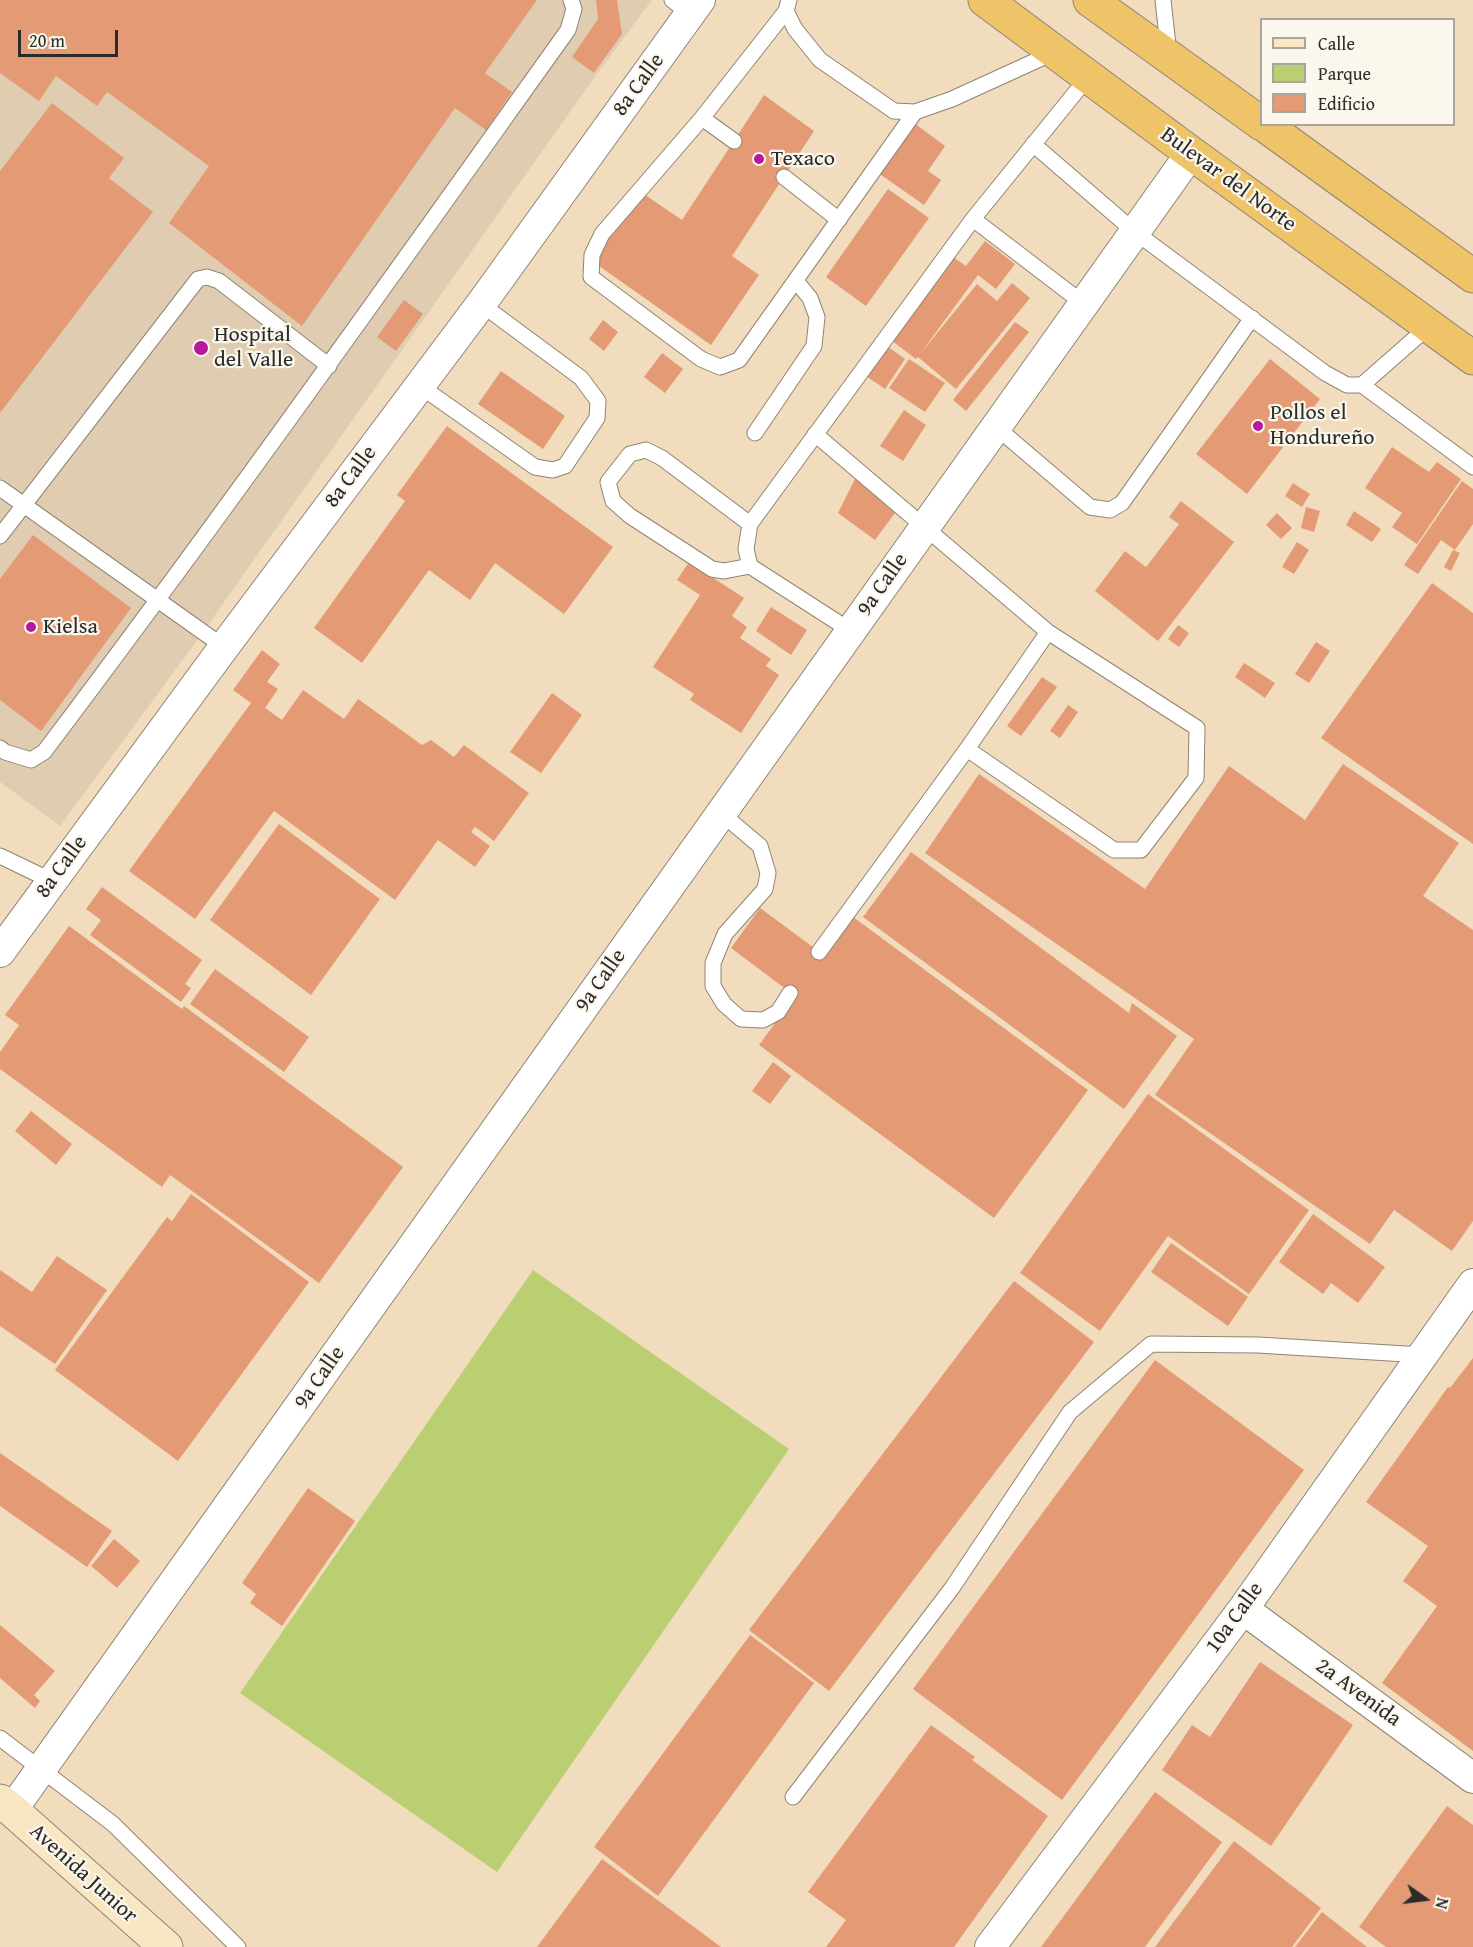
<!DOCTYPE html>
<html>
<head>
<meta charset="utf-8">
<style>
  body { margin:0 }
  #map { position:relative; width:1473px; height:1947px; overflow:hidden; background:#f2dcbe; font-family:"Gentium Book Plus",serif }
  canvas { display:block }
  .legend { position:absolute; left:1260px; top:18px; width:195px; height:108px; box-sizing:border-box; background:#fbf7ec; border:2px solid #a8a59f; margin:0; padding:8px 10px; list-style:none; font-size:18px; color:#2b2b2b }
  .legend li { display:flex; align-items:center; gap:12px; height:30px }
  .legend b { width:30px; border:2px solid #a8a59f }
  .north { position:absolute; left:1395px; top:1869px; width:60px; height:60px; -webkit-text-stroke:4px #fbf7ec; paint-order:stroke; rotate:104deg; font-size:16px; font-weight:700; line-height:24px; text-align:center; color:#2b2b2b }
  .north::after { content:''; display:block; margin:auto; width:21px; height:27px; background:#2b2b2b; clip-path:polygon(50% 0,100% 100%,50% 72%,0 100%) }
  .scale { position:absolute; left:18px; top:30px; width:100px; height:27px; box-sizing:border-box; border:3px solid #2b2b2b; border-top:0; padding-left:8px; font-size:18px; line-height:21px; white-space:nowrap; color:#2b2b2b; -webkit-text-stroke:4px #fbf7ec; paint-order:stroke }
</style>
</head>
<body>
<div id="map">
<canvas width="1473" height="1947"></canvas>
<ul class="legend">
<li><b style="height:8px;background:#f9e7c3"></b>Calle</li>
<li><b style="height:16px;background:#bace72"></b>Parque</li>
<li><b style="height:16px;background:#e39a75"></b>Edificio</li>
</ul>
<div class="north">N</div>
<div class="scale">20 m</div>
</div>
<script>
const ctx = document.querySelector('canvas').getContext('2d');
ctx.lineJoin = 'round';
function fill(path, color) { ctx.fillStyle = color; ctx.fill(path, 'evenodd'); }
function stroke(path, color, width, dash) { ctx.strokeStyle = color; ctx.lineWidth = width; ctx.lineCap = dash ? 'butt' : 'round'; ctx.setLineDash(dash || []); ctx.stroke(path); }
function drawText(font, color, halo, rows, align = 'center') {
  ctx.font = font + ' "Gentium Book Plus",serif'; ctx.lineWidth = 4.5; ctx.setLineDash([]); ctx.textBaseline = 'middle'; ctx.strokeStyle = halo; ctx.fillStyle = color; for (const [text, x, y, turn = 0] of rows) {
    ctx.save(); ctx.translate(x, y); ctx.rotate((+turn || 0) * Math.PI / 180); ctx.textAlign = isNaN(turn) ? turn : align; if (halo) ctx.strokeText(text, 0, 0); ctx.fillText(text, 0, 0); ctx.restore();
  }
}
fill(new Path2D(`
  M0,0H652L596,75L196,642L60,826L0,782Z`), '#e0cdb1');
fill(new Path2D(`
  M533,1270L789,1449L497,1872L240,1693Z`), '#bace72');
fill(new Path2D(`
  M0,0H537L485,73L512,92L486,130L455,108L302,326L169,223L209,166L107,92L97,106L56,76L39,101L0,73Z
  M596,0H617L622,34L594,73L572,57L598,19Z
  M764,95L814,131L732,256L759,275L711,345L592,261L641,192L682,220Z
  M52,103L124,158L109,178L153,212L0,413V171Z
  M910,120L945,146L928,171L941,180L924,205L874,170Z
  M888,189L929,218L866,306L826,277Z
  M985,241L1015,264L996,289L978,275L920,354L977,284L997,301L1012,283L1030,298L956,389L918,357L916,359L888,338L950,255L966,266Z
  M404,300L423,314L396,351L377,337Z
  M603,320L618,332L604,351L589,339Z
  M1015,322L1029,332L966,411L953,400Z
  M887,346L905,359L885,389L866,376Z
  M662,353L683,369L665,393L644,377Z
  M909,359L945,383L925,412L889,388Z
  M1270,359L1320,399L1247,494L1196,454Z
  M501,371L565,416L543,449L478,404Z
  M904,410L926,425L903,461L880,446Z
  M447,426L613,547L564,614L495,563L470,600L429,570L362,663L314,628L405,501L397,495Z
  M1392,447L1429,472L1437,462L1461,479L1417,544L1392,527L1402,513L1365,488Z
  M856,477L898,509L875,540L838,513Z
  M1462,481L1473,489V524L1455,550L1441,540L1418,574L1404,565Z
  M1293,483L1310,494L1302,507L1285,496Z
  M1181,501L1234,542L1158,641L1095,591L1125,551L1146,567L1179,524L1169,517Z
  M1306,507L1320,511L1314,532L1301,528Z
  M1354,511L1381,529L1372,542L1346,525Z
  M1277,513L1292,528L1281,539L1266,525Z
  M33,535L131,608L41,731L0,700V579Z
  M1297,542L1309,550L1294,574L1282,567Z
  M1453,550L1460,553L1451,571L1444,567Z
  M689,562L744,598L732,616L747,627L740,638L771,659L766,666L779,675L741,733L690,700L694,694L653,667L700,595L677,580Z
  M1432,583L1473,613V844L1321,738Z
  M771,607L807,630L791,655L756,631Z
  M1178,625L1189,633L1179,647L1168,639Z
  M1316,642L1330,651L1309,683L1295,674Z
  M262,650L280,664L267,682L278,689L265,708L282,720L303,690L344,719L358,699L422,745L431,740L454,757L464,745L529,793L494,841L475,827L471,832L490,846L475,867L438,840L395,900L274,811L195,919L129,871L251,703L233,690Z
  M1244,663L1275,683L1265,698L1235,677Z
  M1042,677L1057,687L1021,736L1007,726Z
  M552,693L582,715L541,773L510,752Z
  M1068,705L1078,712L1060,738L1050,731Z
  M1343,764L1459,843L1423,896L1473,930V1221L1452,1251L1394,1210L1370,1244L1155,1095L1194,1039L925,853L979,774L1145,889L1229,766L1305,820Z
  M279,824L380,899L311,995L210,920Z
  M911,852L1129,1013L1132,1003L1177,1036L1124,1109L863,917Z
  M102,887L202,960L185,984L191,988L181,1002L90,935L101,920L86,909Z
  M760,908L821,953L849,914L1088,1090L994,1218L759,1045L795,996L731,948Z
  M69,926L182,1009L184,1006L403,1167L319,1283L170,1175L162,1187L0,1069V1052L19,1025L5,1015Z
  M215,969L309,1037L284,1072L190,1004Z
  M773,1062L791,1076L770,1104L752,1091Z
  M1148,1094L1309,1210L1249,1294L1168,1236L1100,1331L1020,1273Z
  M31,1111L72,1144L56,1165L15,1131Z
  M191,1194L309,1282L178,1461L55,1370L167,1217L172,1221Z
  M1313,1214L1385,1267L1358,1303L1331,1283L1323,1294L1279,1262Z
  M1171,1243L1248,1297L1228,1326L1151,1272Z
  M57,1256L107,1290L55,1364L0,1326V1270L32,1292Z
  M1014,1281L1094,1342L829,1691L749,1630Z
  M1473,1358V1751L1382,1683L1437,1606L1403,1581L1428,1546L1366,1502L1448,1387L1450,1388Z
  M1155,1360L1304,1470L1062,1800L913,1689Z
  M0,1453L112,1531L87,1567L0,1506Z
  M308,1488L355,1521L282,1626L250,1603L256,1594L242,1583Z
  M114,1539L140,1561L117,1588L91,1566Z
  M0,1625L55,1671L34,1695L40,1701L35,1708L0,1678Z
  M750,1635L814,1683L658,1896L594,1847Z
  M1260,1662L1353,1725L1271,1846L1162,1770L1192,1725L1210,1737Z
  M931,1725L975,1757L972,1760L1048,1816L954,1947H826L846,1920L808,1892Z
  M1155,1792L1222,1842L1145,1947H1041Z
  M1447,1806L1473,1825V1947H1386L1359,1927Z
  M1234,1841L1321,1908L1292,1947H1155Z
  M602,1859L721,1947H537Z
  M1322,1912L1367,1947H1295Z`), '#e39a75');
const service = new Path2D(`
  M672,0L690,14
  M789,0L786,11L795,29L820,60L894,111L915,112L952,99L1055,52
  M1163,0L1169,54
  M786,11L702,118L602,234L592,255L591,277L701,359L720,367L739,360L915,112
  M702,118L734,141
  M1033,144L1135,232L1325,373L1347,385H1362L1428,327
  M784,177L839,220
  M973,219L1084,304
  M1362,385L1473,467
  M420,386L535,467L553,470L565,466L597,418L598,401L581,378L481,304
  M996,427L1090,507L1110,510L1122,503L1252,318
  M755,433L814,346L817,317L810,298L796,281
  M815,434L1048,632L1197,728L1196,778L1141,850H1114L967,749
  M0,488L224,647
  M0,536L198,279L207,277L219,281L329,366
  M750,566L724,571L712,569L630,516L613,501L608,482L630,454L646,450L662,458L750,524
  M851,631L750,566L746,549L750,524L973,219L1088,77
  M0,748L5,752L31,760L44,752C223,515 395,272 568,30L574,9L571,0
  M721,813L760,846L768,873L765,889L725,934L713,963V986L724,1004L741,1019L763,1020L778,1012L790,993
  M0,856L52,881
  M819,952L967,749L1048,632
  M0,1738L113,1824L238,1947
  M793,1797L952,1588L1070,1412L1151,1344L1258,1345L1422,1355`);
const minor = new Path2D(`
  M0,952L224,647L481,304L700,0
  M1243,1609L1473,1778
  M12,1810L1191,153
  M990,1947L1243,1609L1473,1284`);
const secondary = new Path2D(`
  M0,1801L12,1810L166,1947`);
const trunk = new Path2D(`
  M985,0L1191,153L1473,358
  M1090,0L1262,124
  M1263,124L1473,276`);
stroke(service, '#8e8474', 17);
stroke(minor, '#8e8474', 32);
stroke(secondary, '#8e8474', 35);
stroke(trunk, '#8e8474', 35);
stroke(service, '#fff', 15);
stroke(minor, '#fff', 30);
stroke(secondary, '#f9e7c3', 33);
stroke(trunk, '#efc469', 33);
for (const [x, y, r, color] of [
  [759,159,6,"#b5179e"],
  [201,348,8,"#b5179e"],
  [1258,426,6,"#b5179e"],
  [31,627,6,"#b5179e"]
]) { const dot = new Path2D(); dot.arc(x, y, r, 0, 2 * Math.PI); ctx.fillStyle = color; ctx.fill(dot); stroke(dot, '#fbf7ec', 2); }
drawText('22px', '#2b2b2b', '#fbf7ec', [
  ["8a Calle",639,85,-54],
  ["Bulevar del Norte",1228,180,36],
  ["8a Calle",351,477,-53],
  ["9a Calle",883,585,-55],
  ["8a Calle",62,867,-54],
  ["9a Calle",601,981,-55],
  ["9a Calle",320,1378,-55],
  ["10a Calle",1235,1618,-54],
  ["2a Avenida",1358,1693,36],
  ["Avenida Junior",83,1874,42]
]);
drawText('22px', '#2b2b2b', '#fbf7ec', [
  ["Texaco",771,159],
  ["Hospital",214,335],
  ["del Valle",214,360],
  ["Pollos el",1270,413],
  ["Hondureño",1270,438],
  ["Kielsa",43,627]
], 'left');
</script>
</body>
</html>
